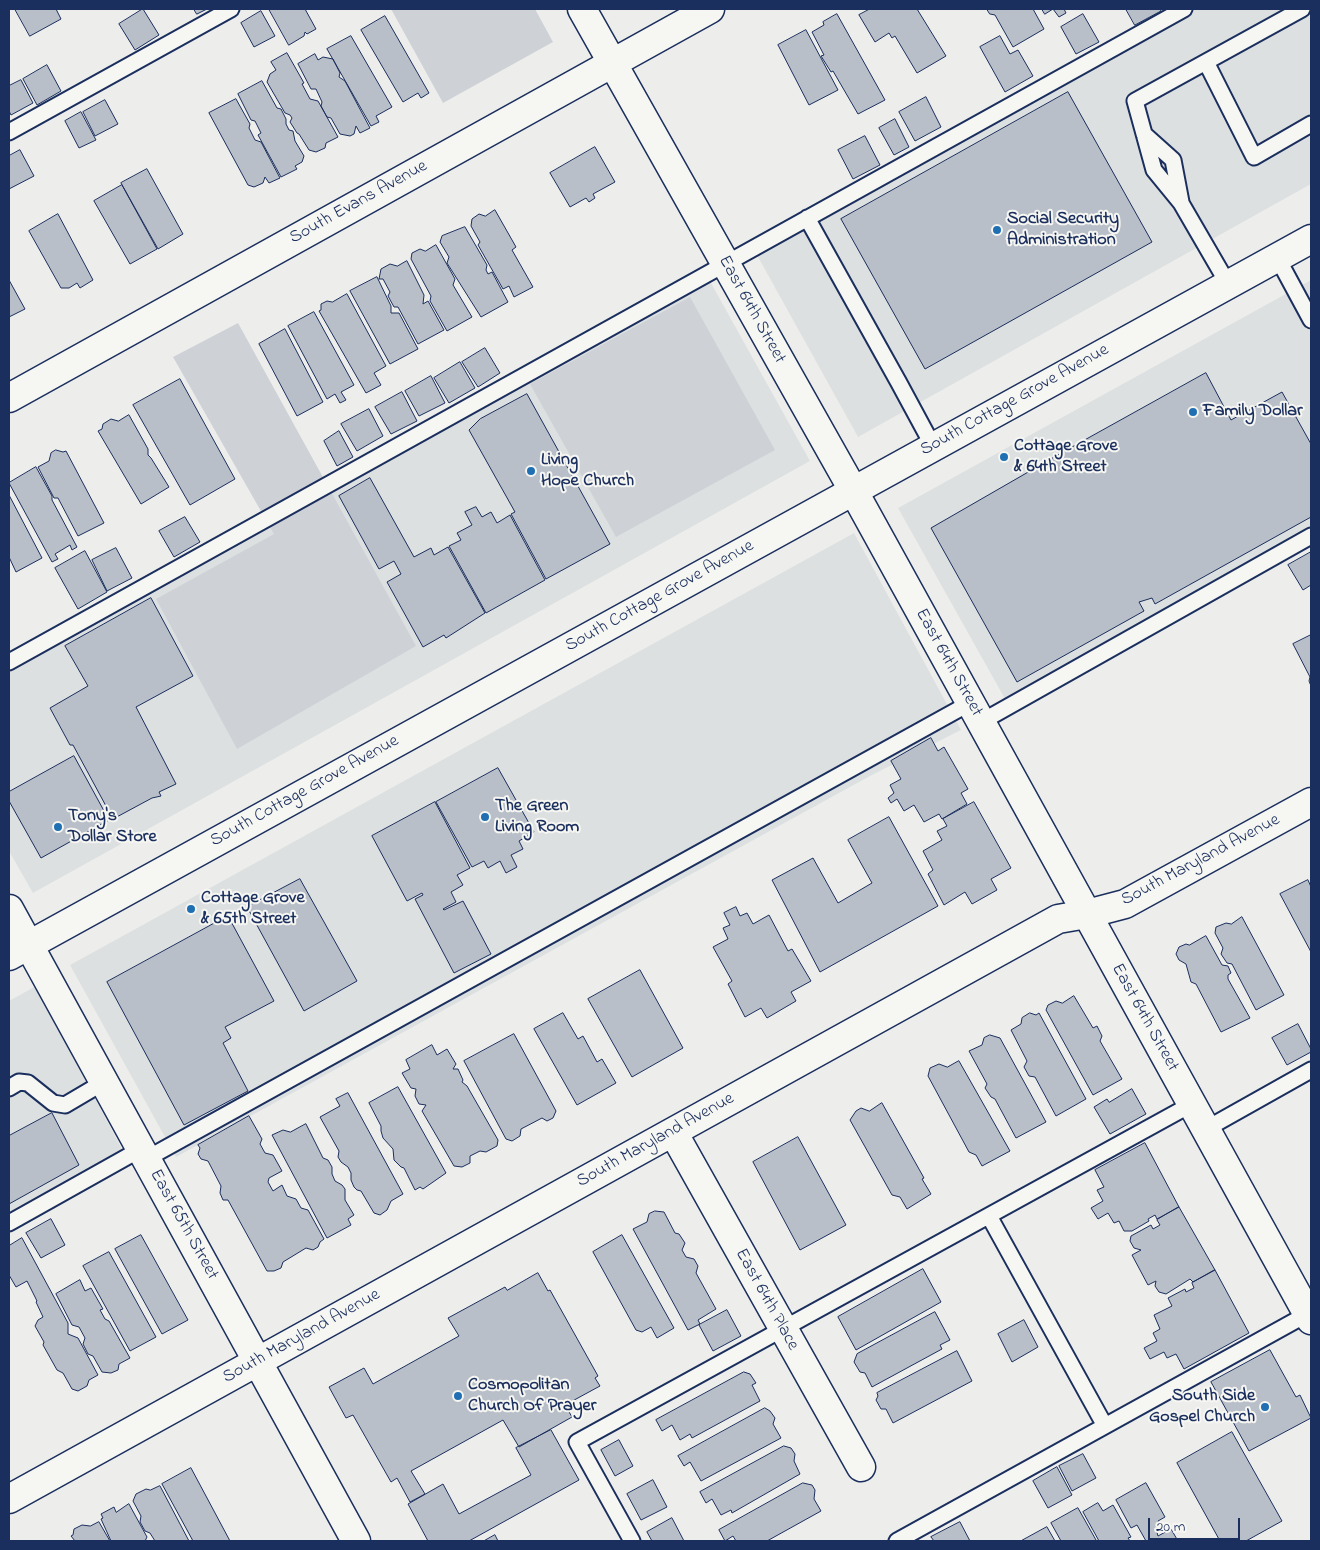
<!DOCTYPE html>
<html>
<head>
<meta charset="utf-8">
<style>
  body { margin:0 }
  #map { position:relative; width:1320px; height:1550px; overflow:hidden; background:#edeeec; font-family:"Indie Flower",sans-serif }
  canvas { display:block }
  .frame { position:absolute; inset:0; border:10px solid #1b2f5e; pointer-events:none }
  .scale { position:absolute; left:1148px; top:1518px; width:92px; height:22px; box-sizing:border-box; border:2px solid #1b2f5e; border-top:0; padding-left:6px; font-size:15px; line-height:18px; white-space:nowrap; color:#1b2f5e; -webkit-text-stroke:4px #f6f6f2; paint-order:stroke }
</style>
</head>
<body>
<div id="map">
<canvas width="1320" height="1550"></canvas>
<div class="frame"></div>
<div class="scale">20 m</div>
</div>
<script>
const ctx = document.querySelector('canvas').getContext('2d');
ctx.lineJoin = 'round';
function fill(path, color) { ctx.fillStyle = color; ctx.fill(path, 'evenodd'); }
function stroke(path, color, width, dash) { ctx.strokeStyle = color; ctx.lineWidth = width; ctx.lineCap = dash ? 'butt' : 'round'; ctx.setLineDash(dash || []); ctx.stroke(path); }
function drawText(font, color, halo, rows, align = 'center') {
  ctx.font = font + ' "Indie Flower",sans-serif'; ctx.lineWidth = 4; ctx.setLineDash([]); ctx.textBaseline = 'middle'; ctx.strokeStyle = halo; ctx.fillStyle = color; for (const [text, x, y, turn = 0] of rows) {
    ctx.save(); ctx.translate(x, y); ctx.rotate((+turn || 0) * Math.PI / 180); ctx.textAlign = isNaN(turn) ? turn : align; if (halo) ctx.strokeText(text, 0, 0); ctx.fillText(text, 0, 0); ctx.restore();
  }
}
fill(new Path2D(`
  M1184,9H1311V184L858,437L753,248Z
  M706,274L810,461L33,893L9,851V662Z
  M1311,280V536L1009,706L898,508Z
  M854,533L961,730L870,776L176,1157L70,965Z
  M36,986L126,1157L9,1223V1001Z`), '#dde0e1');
fill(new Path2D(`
  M391,9H535L553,42L443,103Z
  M690,297L775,450L616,537L530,384Z
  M238,323L416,646L237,749L156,599L274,534L173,357Z`), '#ced2d7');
const building = new Path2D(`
  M15,9H56L61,19L30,36Z
  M143,9L159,35L135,50L119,24Z
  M194,9H207L197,14Z
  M269,9H305L316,29L307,34L305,32L304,36L289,45Z
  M870,9H917L946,56L917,73L895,36L892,38L889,33L875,42L859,15Z
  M987,9H1033L1044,29L1013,47L995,15L990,14Z
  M1042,9H1064L1066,13L1059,17L1053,9L1045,14Z
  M1126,9H1160L1161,11L1135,25Z
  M261,11L275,36L254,47L241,23Z
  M837,14L885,100L858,114L833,71L831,72L821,56L824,55L812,32L824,25L823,22Z
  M1083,14L1099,42L1076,54L1061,27Z
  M385,16L429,93L421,98L418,93L403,102L361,30Z
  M806,30L838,90L809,105L778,45Z
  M351,36L392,107L376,116L379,122L371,126L327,49Z
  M1000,36L1010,54L1018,50L1033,76L1005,92L980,47Z
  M287,53L304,83L302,84L310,99L318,101L338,137L326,143L325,148L316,152L309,150L299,134L297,133L290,122L292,118L290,115L285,113L267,82L270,74L276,70L271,62Z
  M315,54L318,60L323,57L333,59L340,73L339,77L345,81L370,128L360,133L356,126L354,134L350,136L340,134L331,118L327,117L321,106L322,102L316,89H311L298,64Z
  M47,65L61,91L37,105L23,79Z
  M21,80L33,103L11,115L9,111V86Z
  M262,81L277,108L281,109L286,119V124L289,130L293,131L295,141L304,156L302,162L295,166L297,169L281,177L258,135L261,133L255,121L251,120L238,94Z
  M1068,92L1152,242L925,369L841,219Z
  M926,97L941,127L915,141L899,112Z
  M236,99L250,124L249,128L255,140L261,142L280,178L269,183L265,177L263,183L254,187L248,185L209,113Z
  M105,100L118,124L95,136L83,112Z
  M81,112L96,140L79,148L65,121Z
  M895,119L909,147L894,155L879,128Z
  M865,136L880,165L853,179L838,150Z
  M595,147L615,182L593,194L595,198L589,202L586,198L570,207L550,173Z
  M20,150L34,176L9,189V156Z
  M147,169L183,234L158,249L121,183Z
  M122,185L157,249L130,264L94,201Z
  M495,210L516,247L512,250L533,287L514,297L509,286L503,289L478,245L480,242L471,226L472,219L479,214L485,216Z
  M58,214L93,280L80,288L77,283L69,288H61L29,231Z
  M465,227L487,265L486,270L488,274L492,272L508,302L481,317L447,263L449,257L440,242L442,236Z
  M436,245L455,279L453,285L472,317L447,331L430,301L431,296L411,259L412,253L420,249L425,251Z
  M407,261L424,295L423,304L428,301L444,330L418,344L398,307H394L388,296L390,292L383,279H379L381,269L390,264L397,266Z
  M377,277L391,306V313H399L418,349L390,364L350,291Z
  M9,280L25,309L9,317Z
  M347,294L386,366L374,373L381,385L366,393L319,311L321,310V304L327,301L332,302Z
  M314,312L354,385L341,392L346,400L340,403L335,394L327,399L288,326Z
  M285,329L323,402L297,416L259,344Z
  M485,348L500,373L478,387L462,362Z
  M460,362L475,388L449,403L434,378Z
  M1206,373L1231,420L1282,392L1311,444V517L1155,604L1152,598L1139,602L1144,611L1017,682L931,528L1063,452Z
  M431,376L445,403L419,416L405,391Z
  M180,379L235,479L190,505L133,405Z
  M402,392L417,421L391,434L375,407Z
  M527,394L610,544L546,579L511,514L515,512L469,430L480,419Z
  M369,409L383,436L357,451L341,424Z
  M129,415L148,449V455L151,458L169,487L141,504L98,431L102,429L103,424L111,419L118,421Z
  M339,431L353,457L337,466L324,441Z
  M56,450L63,452L66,451L104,523L78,536L58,498H54L38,467L49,461L51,453Z
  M36,467L52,496V500L77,547L72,550L70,545L55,554L58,559L52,562L9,483Z
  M370,478L414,557L431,548L434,555L448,547L485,613L446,638L444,635L423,647L387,582L401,574L394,561L379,569L339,496Z
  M9,495L42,558L16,572L9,557Z
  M476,507L482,517L491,512L497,523L510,515L545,580L486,613L449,546L461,540L457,533L472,525L465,512Z
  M185,517L200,542L174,557L159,531Z
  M116,548L132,578L107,591L92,560Z
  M85,551L107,592L78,609L55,568Z
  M1311,552V585L1303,590L1288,565Z
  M151,598L193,676L136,707L176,784L159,792L161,796L152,798L113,819L73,745H70L50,708L88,686L65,646Z
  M1311,635V686L1309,681L1310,677L1293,644Z
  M931,738L938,751L944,747L968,789L961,793L967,804L942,819L939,814L924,822L914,805L904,811L897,799L891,803L888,798L894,793L890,785L901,779L891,761Z
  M74,756L109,820L41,858L9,801V792Z
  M498,768L534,832L519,841L523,849L511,855L517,867L506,873L500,861L488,868L484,861L472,867L436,802Z
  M435,802L470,868L457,875L463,885L451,892L456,902L443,909L444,910L463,901L491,954L454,973L415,899L423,895L422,893L407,901L372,836Z
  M974,802L1011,868L991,879L997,890L972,904L965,892L944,905L928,874L933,870L923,851L942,840L937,831L947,826L943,819Z
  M889,817L938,906L820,972L772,880L813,858L838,903L872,883L848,840Z
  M300,879L357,981L304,1011L247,907Z
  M1308,880L1311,887V952L1280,894Z
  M736,907L740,916L747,913L753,924L769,915L788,951L792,949L811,981L791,992L796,1001L767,1018L761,1008L745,1017L728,984L732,981L713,947L728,939L723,928L730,925L724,913Z
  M228,916L274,1001L225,1027L231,1038L223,1043L248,1091L184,1125L107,982Z
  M1242,917L1284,995L1256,1010L1232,964L1227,963L1221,954L1223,948L1215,933L1216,927L1226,923L1231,924Z
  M1206,936L1222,965L1228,966L1231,973L1228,975V979L1250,1018L1221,1032L1196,984L1191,982L1186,964L1179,960L1176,954L1179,947L1186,944L1189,945Z
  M640,970L683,1048L632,1077L588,999Z
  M1074,996L1093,1028L1097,1026L1102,1036L1100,1041L1122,1079L1093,1095L1046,1010L1048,1005L1056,1001L1062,1003Z
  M563,1013L578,1039L583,1036L597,1062L602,1059L616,1083L577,1105L534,1029Z
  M1030,1013L1036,1015L1039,1013L1086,1099L1056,1116L1035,1077L1029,1076L1024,1067L1027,1061L1011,1030L1021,1024L1022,1018Z
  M1298,1024L1311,1049V1052L1287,1065L1272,1038Z
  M514,1034L556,1111L553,1118L547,1121L542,1118L521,1129L520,1136L512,1141L506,1139L464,1061Z
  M990,1035L1000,1038L1046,1122L1016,1138L995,1099L991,1097L985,1088L987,1084L969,1051L982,1045L984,1038Z
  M432,1045L437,1055L447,1049L456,1064L453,1069H458L463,1080L462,1082L467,1086L498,1140L497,1146L486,1152L480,1151L470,1156V1163L462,1167L454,1166L422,1111L426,1105L419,1104L415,1096L416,1089L411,1088L402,1073L410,1069L406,1060Z
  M959,1061L1010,1151L982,1166L976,1155L969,1152L928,1076L930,1068L939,1064L947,1067Z
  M398,1087L446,1173L423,1189L420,1187L415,1190L404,1168L401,1167L394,1160L393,1149L383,1138L381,1131V1126L369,1103Z
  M1132,1089L1146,1114L1110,1134L1094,1107L1107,1099L1109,1102Z
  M348,1093L403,1194L391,1201L387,1210L380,1215L374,1213L361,1191L357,1190L354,1187L351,1180V1173L348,1167L341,1162L338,1157L339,1151L320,1117L340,1106L336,1099Z
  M882,1103L924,1178L922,1179L931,1194L907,1209L900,1197L892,1195L850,1120L856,1111L861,1108L869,1111Z
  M52,1113L79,1165L9,1204V1136Z
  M249,1116L262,1139L260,1144L265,1153L273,1155L282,1171L269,1178L268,1182L273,1191L282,1185L287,1196L296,1199L301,1208L308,1210L324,1239L320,1242L318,1247L313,1250L306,1248L283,1262L281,1268L274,1271H267L228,1200H223L220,1193L221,1186L208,1161L201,1159L198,1154L200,1148L198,1145Z
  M306,1124L323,1158L328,1160L332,1167V1174L335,1181L342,1185L345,1189V1200L354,1215L348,1219L351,1225L327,1238L272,1135L283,1130L290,1132Z
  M798,1137L846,1225L800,1250L753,1162Z
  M1145,1143L1179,1207L1157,1219L1155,1215L1148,1219L1149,1221L1132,1231H1124L1119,1221L1114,1223L1108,1213L1098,1219L1091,1208L1103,1201L1097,1190L1104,1187L1095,1170Z
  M1179,1207L1215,1270L1193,1282L1190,1279L1166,1294L1159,1292L1155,1286L1156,1281L1148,1285L1132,1255L1141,1250L1134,1248L1130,1241L1131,1236L1151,1225L1153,1229L1160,1225L1157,1220Z
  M655,1211L664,1212L675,1233L679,1234L685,1243L682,1250L686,1257L694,1259L698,1266L696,1273L716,1309L698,1320L700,1324L688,1330L633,1229L647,1222L649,1214Z
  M51,1219L65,1245L41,1258L26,1233Z
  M141,1235L188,1320L162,1334L115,1249Z
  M622,1235L674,1328L657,1338L651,1327L642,1332L636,1330L593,1252Z
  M22,1238L68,1323V1334L78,1338L98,1375L89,1380L87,1386L78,1391L72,1389L63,1373L57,1370L43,1345L44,1342L35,1326L38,1320L43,1317L36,1302L37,1301L27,1281L16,1287L9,1275V1246Z
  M109,1252L156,1337L130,1351L83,1266Z
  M923,1269L941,1302L856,1350L838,1317Z
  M1215,1270L1249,1333L1184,1369L1176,1354L1167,1358L1164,1352L1150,1359L1144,1348L1157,1341L1153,1333L1160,1329L1154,1315L1172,1306L1168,1298L1185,1289L1186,1292L1194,1288L1192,1283Z
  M538,1273L548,1291L550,1290L598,1376L595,1378L600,1386L565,1405L572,1417L519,1447L503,1420L411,1471L425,1494L410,1502L397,1478L391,1482L353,1415L346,1418L329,1387L364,1368L373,1384L459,1336L448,1318L505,1287L507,1290Z
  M80,1280L85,1291L91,1288L103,1309L100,1310L105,1319L109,1321L130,1358L119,1364L118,1370L111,1373L102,1372L93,1356L88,1354L83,1344L85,1338L79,1327L72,1325L56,1294Z
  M727,1310L741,1336L713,1351L699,1325Z
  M935,1312L950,1340L940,1345L942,1349L872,1387L865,1373L860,1372L854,1362L857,1354Z
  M1024,1320L1038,1347L1012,1362L998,1334Z
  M1270,1350L1296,1397L1300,1395L1311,1418L1249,1451L1211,1382Z
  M957,1351L972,1381L893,1423L886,1409H881L876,1400L878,1396L877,1393Z
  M744,1372L750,1374L756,1383L752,1385L760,1401L692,1438L690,1434L680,1440L672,1425L662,1431L656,1420Z
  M765,1408L770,1411L775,1418L773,1424L781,1438L701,1481L690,1462L684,1466L678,1456Z
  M551,1430L579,1480L469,1541H428L408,1504L443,1484L459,1514L531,1475L516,1448Z
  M1232,1432L1282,1521L1246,1541H1220L1177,1463Z
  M619,1440L633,1466L615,1476L601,1450Z
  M784,1446L791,1448L795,1454L794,1461L800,1474L732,1513L731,1510L721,1515L712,1499L706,1503L700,1492Z
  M1083,1454L1096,1478L1072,1491L1059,1466Z
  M1057,1467L1072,1495L1048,1508L1033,1481Z
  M191,1468L230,1541H193L162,1484Z
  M653,1480L667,1507L641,1520L627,1494Z
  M803,1483L812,1485L815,1490L814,1499L821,1511L767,1541H736L733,1536L725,1541L719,1530Z
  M1146,1483L1165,1517L1158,1521L1160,1527L1156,1529L1158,1536L1171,1529L1178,1541H1146L1137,1525L1131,1528L1116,1500Z
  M160,1486L189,1541H155L150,1533L145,1531L140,1522L141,1516L133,1501L136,1494L146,1489L150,1490Z
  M1098,1503L1103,1511L1113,1505L1131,1537L1128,1538L1130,1541H1099L1083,1512Z
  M129,1504L147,1537L145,1541H111L101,1519L103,1518L101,1514L114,1507L116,1512Z
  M1078,1508L1096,1540V1541H1061L1051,1523Z
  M672,1518L684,1541H652L647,1532Z
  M99,1522L110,1541H75L71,1536L73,1535L74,1529L82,1525L90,1526Z
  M960,1522L970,1541H934L931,1537Z
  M1047,1527L1055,1541H1021Z
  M495,1535L498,1541H484Z`);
fill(building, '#b9bfc8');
stroke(building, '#1b2f5e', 1);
const lane = new Path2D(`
  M1206,62L1254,157L1311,124
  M9,132L231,9
  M1144,134L1173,160L1181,202
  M807,218L899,383L933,446
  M1277,257L1311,320
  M1228,284L1181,203L1154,170L1135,101L1302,9
  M9,662L1184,9
  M981,722L1311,536
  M9,1088L19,1082L28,1083L53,1103L65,1105L104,1082
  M1206,1129L1311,1070
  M146,1159L970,703
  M989,1216L1105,1426
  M9,1223L141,1149
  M632,1541L577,1442L1192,1104
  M897,1541L1311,1312`);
const street = new Path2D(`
  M582,9L853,490L1311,1320
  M9,398L710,9
  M9,909L356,1541
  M673,1132L861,1467
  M9,1499L1058,919L1087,914L1125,904L1311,802`);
const secondary = new Path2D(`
  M9,956L1311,239`);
stroke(lane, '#1b2f5e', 19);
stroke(street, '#1b2f5e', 31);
stroke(secondary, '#1b2f5e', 31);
stroke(lane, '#f6f6f2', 15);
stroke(street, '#f6f6f2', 28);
stroke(secondary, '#f6f6f2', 28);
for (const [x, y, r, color] of [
  [997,230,5,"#1f6fb2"],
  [1193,412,5,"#1f6fb2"],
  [1004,457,5,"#1f6fb2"],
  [531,471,5,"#1f6fb2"],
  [485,817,5,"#1f6fb2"],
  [58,827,5,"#1f6fb2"],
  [191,909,5,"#1f6fb2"],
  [458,1396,5,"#1f6fb2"],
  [1265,1407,5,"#1f6fb2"]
]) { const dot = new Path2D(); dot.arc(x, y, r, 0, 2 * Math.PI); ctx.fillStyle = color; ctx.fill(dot); stroke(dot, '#f6f6f2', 2); }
drawText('18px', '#1b2f5e', '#f6f6f2', [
  ["South Evans Avenue",359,203,-29],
  ["East 64th Street",751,310,61],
  ["South Cottage Grove Avenue",1015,401,-29],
  ["South Cottage Grove Avenue",660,597,-29],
  ["East 64th Street",948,663,61],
  ["South Cottage Grove Avenue",305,792,-29],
  ["South Maryland Avenue",1201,861,-28],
  ["East 64th Street",1144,1018,61],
  ["South Maryland Avenue",656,1141,-29],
  ["East 65th Street",183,1225,61],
  ["East 64th Place",766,1300,61],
  ["South Maryland Avenue",302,1337,-29]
]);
drawText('bold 18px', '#1b2f5e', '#f6f6f2', [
  ["Social Security",1007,220],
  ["Administration",1007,241],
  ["Family Dollar",1203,412],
  ["Cottage Grove",1014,447],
  ["& 64th Street",1014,468],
  ["Living",541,461],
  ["Hope Church",541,482],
  ["The Green",495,807],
  ["Living Room",495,828],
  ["Tony's",68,817],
  ["Dollar Store",68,838],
  ["Cottage Grove",201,899],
  ["& 65th Street",201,920],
  ["Cosmopolitan",468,1386],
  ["Church Of Prayer",468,1407],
  ["South Side",1255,1397,"right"],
  ["Gospel Church",1255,1418,"right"]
], 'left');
</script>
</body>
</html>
